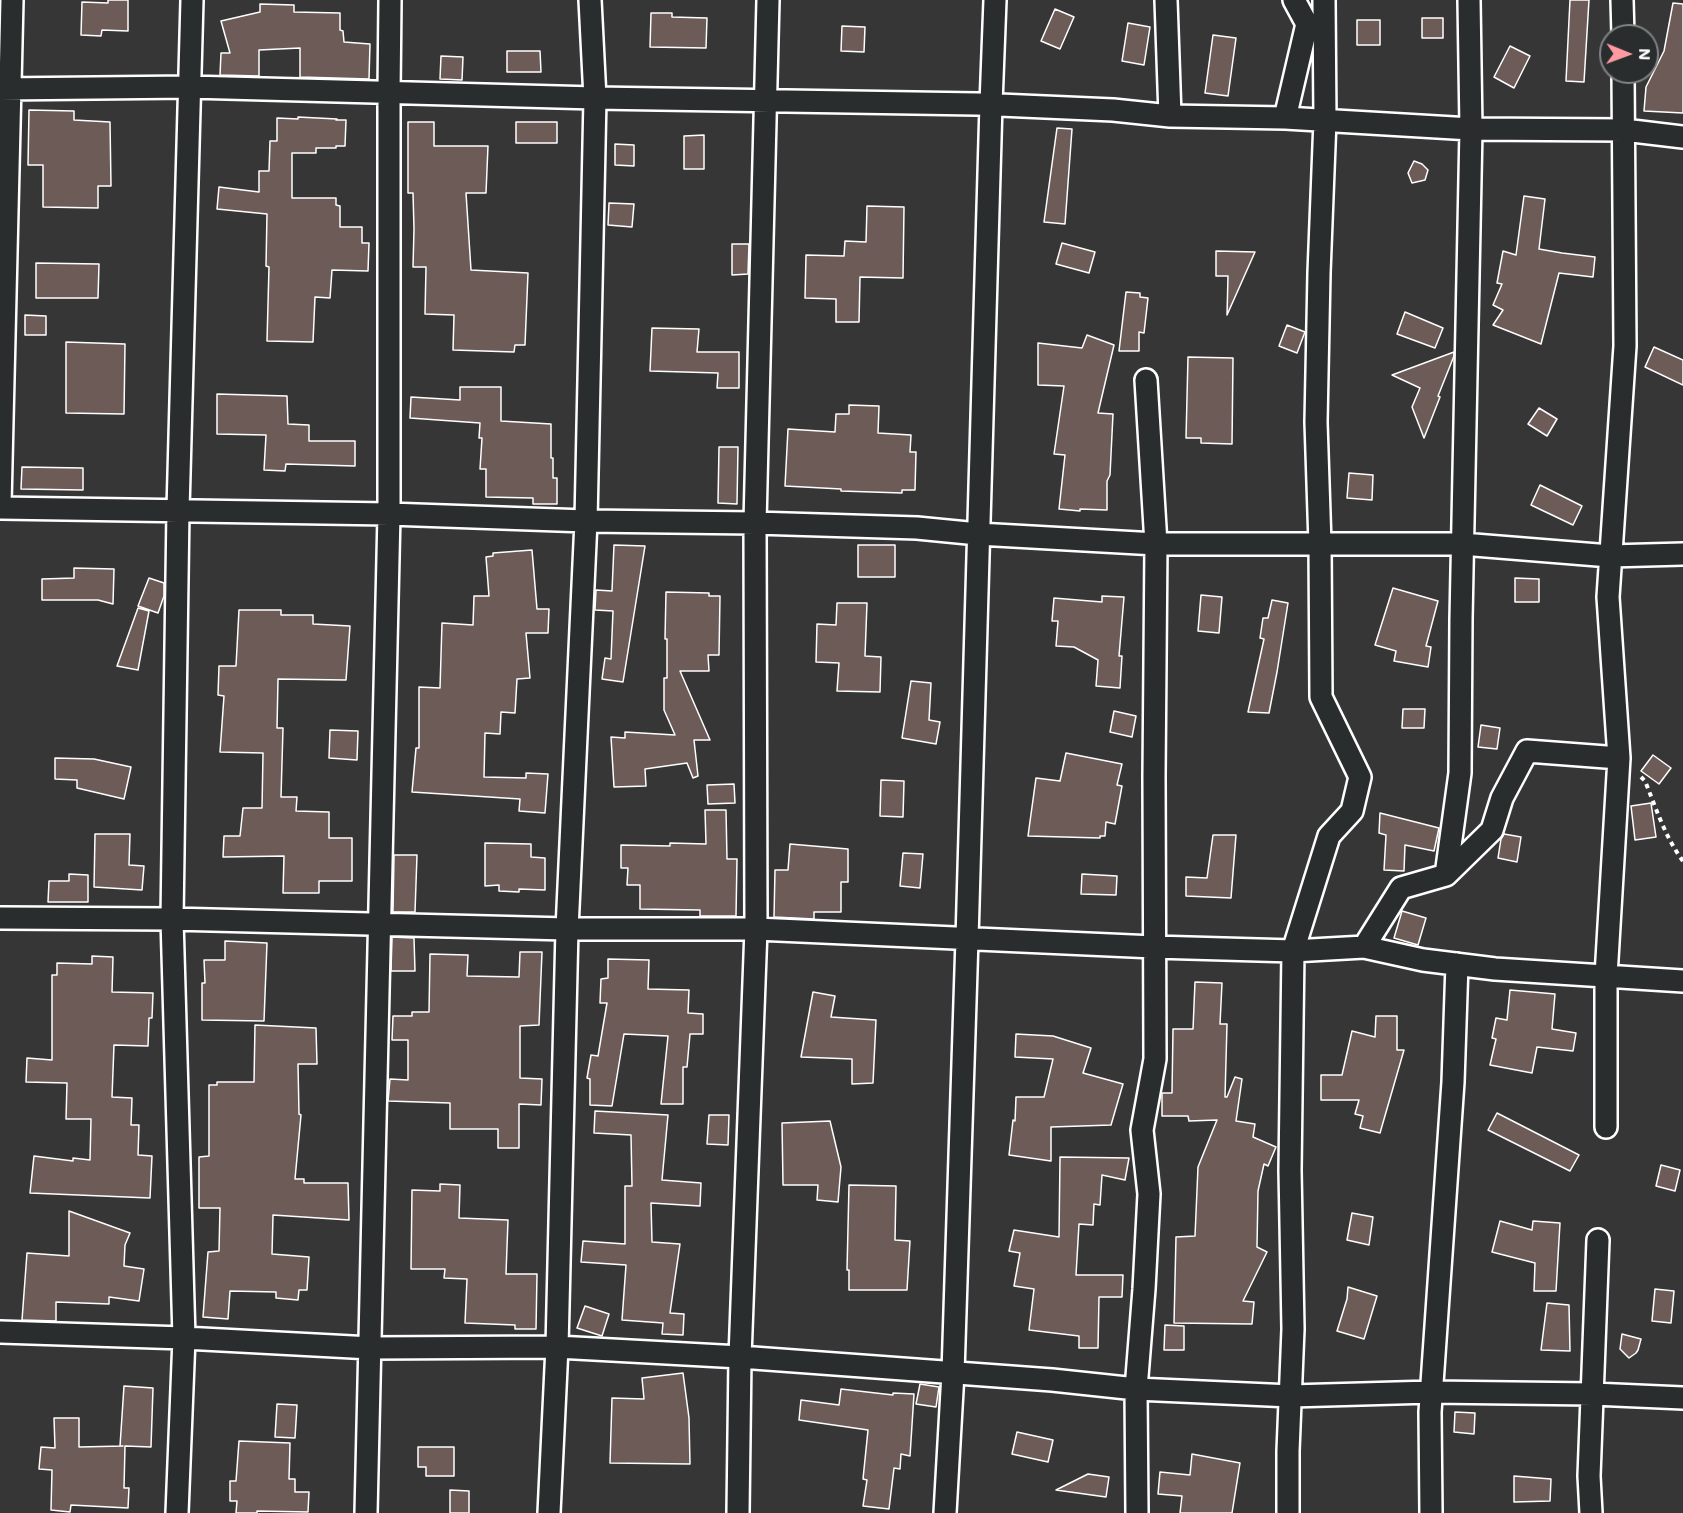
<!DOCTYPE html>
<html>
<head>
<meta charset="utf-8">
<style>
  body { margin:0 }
  #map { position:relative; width:1683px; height:1513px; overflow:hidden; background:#373636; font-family:Mali,sans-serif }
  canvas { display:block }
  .north { position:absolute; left:1599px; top:24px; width:60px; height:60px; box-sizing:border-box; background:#2a2d2e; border:2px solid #7f8182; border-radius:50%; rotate:91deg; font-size:16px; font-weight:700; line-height:24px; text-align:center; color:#fff }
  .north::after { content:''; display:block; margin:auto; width:21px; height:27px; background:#ff9aa2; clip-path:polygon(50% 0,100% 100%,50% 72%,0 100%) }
</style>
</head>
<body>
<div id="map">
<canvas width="1683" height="1513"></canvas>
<div class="north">N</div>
</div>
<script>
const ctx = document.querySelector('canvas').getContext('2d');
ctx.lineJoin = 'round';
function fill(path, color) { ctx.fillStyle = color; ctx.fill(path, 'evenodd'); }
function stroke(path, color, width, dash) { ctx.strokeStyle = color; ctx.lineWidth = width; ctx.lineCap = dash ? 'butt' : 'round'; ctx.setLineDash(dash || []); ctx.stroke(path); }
const building = new Path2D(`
  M108,0H128V31L102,30L101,36L81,35L82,2L108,3Z
  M1570,0H1589L1584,82L1566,81Z
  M1673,3L1683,4V113L1644,111L1646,87L1664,51Z
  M260,4L294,5V12L340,13V30L343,31L344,42L370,44L369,79L300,77V48L259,50V76L220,75L221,53H230L221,21L260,12Z
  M1055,9L1074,17L1060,49L1041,41Z
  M651,13H672V17L707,18L706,48L650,47Z
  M1422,18H1443V38H1422Z
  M1357,20H1380V45H1357Z
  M1128,23L1150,27L1144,65L1122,61Z
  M842,26L865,27L864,52L841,51Z
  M1213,35L1236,38L1228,96L1205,93Z
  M1510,46L1530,56L1514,88L1494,77Z
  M507,51H540L541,72H507Z
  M441,56L463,57L462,80L440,79Z
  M29,110L74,111V120L110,122L111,186H98V208L43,207V165H28Z
  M298,117L337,119L336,120H346L345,146H336V148H316V153H292V198H336V205L340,206V227H362V243H369L368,271L332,270L330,298L315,297L313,342L267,341L269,267L266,266L267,214L217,209L219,187L259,192V171H269L270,141H277V118L298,119Z
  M408,122H434V146H488L486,193H466L471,270L528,273L525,345H515L514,352L453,350L454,315L425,314L426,267H413L414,229L413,193H408Z
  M516,122H557V143H516Z
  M1057,128L1072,129L1065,224L1044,222Z
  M704,135V169H684V136Z
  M615,144L634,145V166L615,165Z
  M1414,161L1422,164L1428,170L1425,180L1412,183L1408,173Z
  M1524,196L1545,199L1539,249L1562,253L1595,257L1593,277L1559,273L1541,344L1493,325L1503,310L1493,305L1502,284L1497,283L1503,251L1516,255Z
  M609,203L634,204L632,227L608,225Z
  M867,206L904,207L903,278L860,277L859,322H836V299L805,298L806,255L844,256L845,241L866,242Z
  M1062,243L1095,252L1089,273L1056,264Z
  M732,244H749L748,274L732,275Z
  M1216,251L1255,252L1227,315L1228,276H1216Z
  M36,263L99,264L98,298H36Z
  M1126,292L1140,293V297L1148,298L1144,333L1139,332V351H1119Z
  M1405,312L1443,328L1435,348L1397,334Z
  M25,315L46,316V335H25Z
  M1287,325L1305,332L1297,353L1279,346Z
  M652,328L699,329L697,352H739V388H717L718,373L650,371Z
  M1087,335L1114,345L1098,413L1113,414L1110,475L1107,481V510L1080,509V511L1059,509L1065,455L1054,454L1064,386L1038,385V343L1082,348Z
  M66,342L125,344L124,414L66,413Z
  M1654,347L1683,360V385L1645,367Z
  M1454,352V356L1438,396L1440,397L1424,438L1412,407L1420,388L1392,375Z
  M1188,357L1233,358L1232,444L1201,443V438H1186Z
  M460,387H501V421L551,424V458H553V478H557V504H533V498L486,497V469H480L482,438H479L480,423L410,418L411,397L460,400Z
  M217,394L287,396L288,424L309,425V441H355V466L286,464L285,471L264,470L266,435L217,434Z
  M849,405L879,406L878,433L911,435L910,452H916L915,490H902V493L841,491V489L785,486L788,429L835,432L836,414H849Z
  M1539,408L1557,419L1547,436L1528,424Z
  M719,447H738L737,504L718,503Z
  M22,467L83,468V490L21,489Z
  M1349,473L1373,475L1372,500L1347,498Z
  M1540,485L1582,506L1573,525L1531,505Z
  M614,545L645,546L623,682L602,679L605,658L611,659L613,611L595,610L596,590L612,591Z
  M858,545H895V577H858Z
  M532,550L537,609H549L548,633H526L530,678L517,679L515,713L501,712L500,734L485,733L484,777L526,778V773L548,774L545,813L519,811L520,799L412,792L416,748H419V687L440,688L442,623L473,625L474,596H489L486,557L493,556V553Z
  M74,568L114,569L113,604L98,600H42V579L74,578Z
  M149,578L164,583V596L158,613L138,606Z
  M1515,578L1539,579V602H1515Z
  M1393,588L1438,601L1426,646L1431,647L1428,667L1394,661L1396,651L1375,645Z
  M666,592L709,593V596H720L719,655H708L709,671H680L710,740H694L698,776L693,778L687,763L645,769L646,786L614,787L611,737L625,738V732L675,735L664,710V678H667V639H665Z
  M1201,595L1222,597L1219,633L1198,631Z
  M1102,596L1124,597L1119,656H1122L1120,688L1096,686L1098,660L1074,647L1056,646L1058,621H1052L1054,598L1102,602Z
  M1272,600L1288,603L1277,672L1269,713L1248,712L1264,639L1260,638L1263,618H1268Z
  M837,603H867L865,656L881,657L880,692L837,691L839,663L816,662L817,624L836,625Z
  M138,608L149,611L138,670L117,666Z
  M239,610H281V615H313V624L350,626L346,680L278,679L277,728H283L281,797H297L296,811L329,812V838H352V881H319V893H283L284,856L223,857L224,836H240L243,808H262L263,753L220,752L224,696L218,695L219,666H236Z
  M911,681L931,683L929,720L940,722L936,744L902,738Z
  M1403,709H1425L1424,728H1402Z
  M1114,711L1136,716L1132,737L1110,732Z
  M1481,725L1500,728L1497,749L1478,747Z
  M330,730L358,731L357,760L329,758Z
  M1066,753L1122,764L1117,785L1122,786L1115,824L1106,822L1105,836H1100V838L1028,836L1036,778L1060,781Z
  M1653,755L1671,768L1659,784L1641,771Z
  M55,758L94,759L131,767L124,799L77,788V780L55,779Z
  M881,780L904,781L903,817L880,816Z
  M734,784L735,803L708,804L707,785Z
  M1651,803L1656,837L1635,840L1631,806Z
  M705,810H726L727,859H737L736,916H700V910L640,909V885H627L628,868H621V845L670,846V843L706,844Z
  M1380,813L1439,828L1434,851L1405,845L1404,871L1384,870L1386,835L1379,833Z
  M95,834H130L129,865L144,866L142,890L94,887Z
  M1504,834L1521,837L1517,862L1498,858L1501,839Z
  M1213,835H1236L1231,898L1186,896V877L1207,878Z
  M485,843L531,844V857L545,858V890L519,889V892L499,891V885L485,886Z
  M790,844L848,849V882H841V912H814V919L774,917L775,870H788Z
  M903,853L923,854L920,888L900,886Z
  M394,855H417L415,912H393Z
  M69,874L88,875V902H48L49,881H69Z
  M1082,874L1117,876L1116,895L1081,894Z
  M1402,911L1426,918L1418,945L1394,938Z
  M392,937L414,938L415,971H391Z
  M225,941L267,943L264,1021L202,1020V983H205L204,960H225Z
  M520,952H542L539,1025L520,1026V1078L542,1079L541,1105L519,1104V1148H498V1129H450V1103L388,1101L390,1079L408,1080V1040H392L393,1016H412V1012H429L430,954L468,955L467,976L519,977Z
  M92,956L113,957L112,992L153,993L152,1018H149L148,1046L114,1045L112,1097L132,1098L131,1125H139L138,1155L152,1156L150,1198L30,1193L34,1156L73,1161V1158L90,1160L91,1119H66L67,1083L26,1082L27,1058L52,1060V975H57V963L92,964Z
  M608,959L649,960L648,989L689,990L688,1013L703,1014V1034H690L687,1067H683V1104H661L668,1036L624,1034L612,1106L590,1105V1079L587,1078L591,1055L598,1056L607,1003H600L601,979L608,978Z
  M1195,982L1222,983L1220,1024H1227L1225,1097H1227L1235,1077L1242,1079L1236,1121L1255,1124L1253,1137L1276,1147L1268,1166L1264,1164L1258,1191L1257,1247L1267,1252L1243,1301L1254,1302L1252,1324L1174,1323L1176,1237L1195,1236L1198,1167L1217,1120L1189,1121L1188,1116H1162V1093H1172L1173,1029H1193Z
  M1510,990L1555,994L1552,1029L1576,1033L1573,1051L1537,1047L1532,1073L1490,1065L1496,1039L1492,1038L1496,1018L1507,1020Z
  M813,992L835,996L831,1017L876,1020L873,1083L852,1084V1059L801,1057Z
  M1376,1016H1397V1050H1404L1380,1133L1360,1128L1363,1116L1355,1114L1359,1100H1321V1075H1342L1352,1031L1375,1037Z
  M255,1025L316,1028L317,1064H298L299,1114L301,1115L295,1179H304V1183H348L349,1220L273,1215L272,1254L309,1257L307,1290H299L298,1300L276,1298V1292L230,1291L228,1319L203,1317L208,1252L219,1251L220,1208H199V1157L209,1156V1085H217V1082H254Z
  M1016,1034L1053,1036L1091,1048L1083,1073L1123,1084L1111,1125L1051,1127V1161L1009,1155L1013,1120L1015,1121L1016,1097H1044L1053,1059L1015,1057Z
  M595,1111L668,1115L662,1180L701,1183L700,1206L651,1203L652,1242L680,1244L670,1313L684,1314L683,1335L662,1334L663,1323L622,1320L626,1265L581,1262L583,1241L625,1244V1186H632L631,1135L594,1133Z
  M1497,1113L1579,1155L1570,1171L1488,1130Z
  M709,1115H729L728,1145L707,1144Z
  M830,1121L841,1167L838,1202L817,1200L818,1185H783L782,1123Z
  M1060,1157L1129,1158L1125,1180L1102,1175L1100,1205L1094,1204L1093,1225L1079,1224L1076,1275H1123L1122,1297H1099L1098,1348H1079V1336L1029,1330L1034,1289L1014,1286L1020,1253L1009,1251L1014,1230L1059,1237Z
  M1661,1165L1680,1170L1675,1191L1656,1186Z
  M440,1184L460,1185L459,1218L508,1220L506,1274H537L536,1329H515V1325L465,1323L467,1279L444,1278L445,1269H411L412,1190L440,1191Z
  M849,1185L896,1186L895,1240L910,1241L907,1290H849V1270H847Z
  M69,1211L130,1233L125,1245L124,1266L144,1269L139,1301L109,1297V1304L56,1302V1321L22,1320L27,1253L69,1256Z
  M1352,1213L1373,1217L1369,1245L1347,1240Z
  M1500,1221L1532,1230L1533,1221L1560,1223L1556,1291H1534L1535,1263L1492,1252Z
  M1348,1287L1377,1296L1364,1339L1337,1331L1347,1299Z
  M1655,1289L1674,1291L1671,1323L1652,1321Z
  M1547,1303L1569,1305L1570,1351L1541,1350Z
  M585,1306L609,1314L602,1336L577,1328Z
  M1165,1325L1184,1326V1350H1164Z
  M1622,1334L1641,1339L1638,1350L1636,1353L1629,1358L1620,1349Z
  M683,1373L689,1418L690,1464L610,1463L612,1398L644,1399L642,1378Z
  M920,1384L939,1387L936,1407L916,1404Z
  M124,1386L153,1388L151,1447L125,1446L124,1488H129L128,1508L71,1505L70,1512L51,1510L52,1470L39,1469L41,1447L55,1448L54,1418H79V1447L123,1446H120Z
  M841,1389L893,1395V1393L914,1394L910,1456L901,1454L900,1469L894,1468L889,1509L863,1506L867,1480L863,1479L868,1430L799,1420L801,1400L839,1405Z
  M277,1404L297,1405L295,1438L275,1437Z
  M1455,1412L1475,1413L1474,1434L1454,1432Z
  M1017,1432L1053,1440L1048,1462L1012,1454Z
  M239,1441L290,1443L289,1479H295V1492H309L308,1512L257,1511V1513H236L237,1501H230V1481H236Z
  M418,1447H454V1476H426V1467H418Z
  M1192,1454L1240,1463L1232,1513H1180L1182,1496L1158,1494L1160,1472L1190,1475Z
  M1088,1474L1109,1477L1106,1497L1056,1490Z
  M1514,1476L1551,1479L1550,1501L1514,1502Z
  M450,1490L469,1491V1513H450Z`);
fill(building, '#6d5b57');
stroke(building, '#fff', 1.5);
const minor = new Path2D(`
  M1166,0L1170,116
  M1622,0L1623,36
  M0,89L190,87L595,98L977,104L1113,110L1170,116L1285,118L1471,129L1624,130L1683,137
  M1285,118L1307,24L1294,0
  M0,504L12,0
  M0,508L389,514L586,521L755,523L917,528L978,534L1156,544H1462L1610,556L1683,554
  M1446,875L1460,773L1461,619L1471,129L1469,0
  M0,918L172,919L567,929H756L1154,947L1293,951L1364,947L1423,960L1495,969L1683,981
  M1364,947L1401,888L1446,875L1492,830L1502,798L1527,751L1619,758
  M1606,1127V976L1619,758L1608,597L1625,346L1623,72
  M0,1332L184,1338L371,1348L557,1347L740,1357L1052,1380L1136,1389L1291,1396L1431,1392L1593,1394L1683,1398
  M177,1513L184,1338L172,919L178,510L192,0
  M366,1513L389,514V93L390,0
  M549,1513L557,1347L567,929L586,521L595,98L590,0
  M738,1513L740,1357L756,929L755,523L768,0
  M945,1513L953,1373L967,939L991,104L995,0
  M1137,1513L1136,1389L1144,1289L1149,1194L1142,1130L1155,1059L1154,776L1156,544L1146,380
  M1288,1513V1451L1293,1329L1290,1170L1293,951L1329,836L1352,811L1360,777L1321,697L1320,544L1316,422L1319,273L1325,120L1324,0
  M1431,1513L1430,1412L1453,1082L1457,964
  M1591,1513L1589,1476L1598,1240`);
stroke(minor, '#fff', 26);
stroke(new Path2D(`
  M1641,777L1645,781C1656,808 1665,837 1683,861`), '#fff', 4, [4.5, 4.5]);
stroke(minor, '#2a2d2e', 21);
</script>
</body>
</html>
